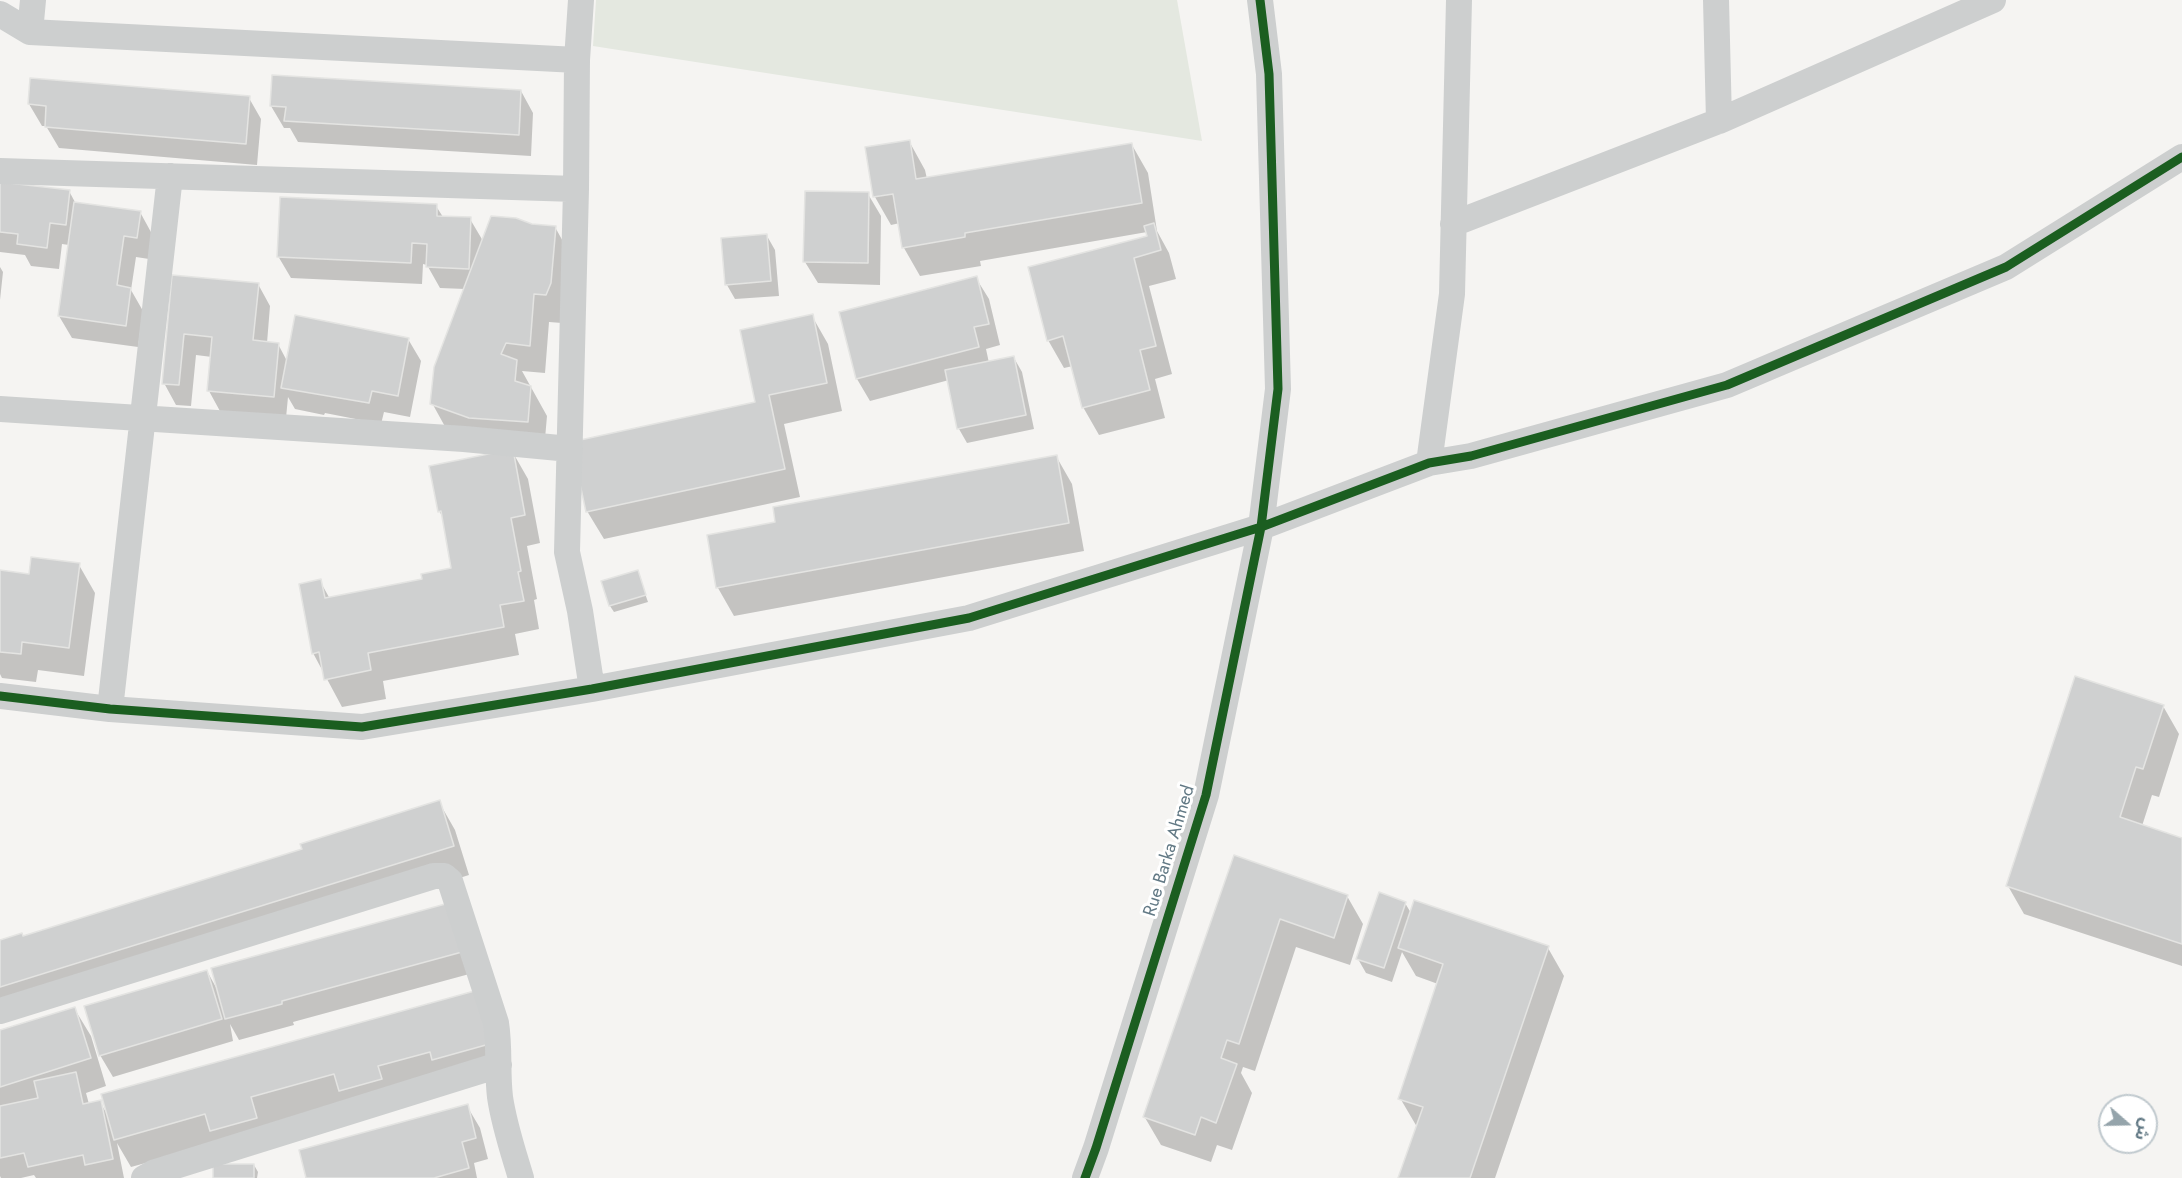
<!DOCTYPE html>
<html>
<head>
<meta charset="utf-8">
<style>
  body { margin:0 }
  #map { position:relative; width:2182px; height:1178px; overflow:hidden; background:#f5f4f2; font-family:Jost,"Noto Sans Arabic",sans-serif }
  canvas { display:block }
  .north { position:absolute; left:2098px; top:1094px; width:60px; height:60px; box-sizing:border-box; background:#fff; border:2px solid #c0c9ce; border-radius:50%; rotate:110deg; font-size:16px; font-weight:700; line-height:24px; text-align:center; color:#627985 }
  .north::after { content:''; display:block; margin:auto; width:21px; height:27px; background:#95a4ab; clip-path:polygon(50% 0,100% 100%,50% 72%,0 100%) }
</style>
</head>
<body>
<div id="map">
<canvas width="2182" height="1178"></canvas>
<div class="north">ش</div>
</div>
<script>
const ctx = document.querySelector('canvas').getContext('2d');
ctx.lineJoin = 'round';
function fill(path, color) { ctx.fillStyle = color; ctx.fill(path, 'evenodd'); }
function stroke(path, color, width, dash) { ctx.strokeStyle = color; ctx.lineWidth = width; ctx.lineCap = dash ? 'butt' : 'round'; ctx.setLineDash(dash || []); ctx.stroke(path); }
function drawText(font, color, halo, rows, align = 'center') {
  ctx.font = font + ' Jost,sans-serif'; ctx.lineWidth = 6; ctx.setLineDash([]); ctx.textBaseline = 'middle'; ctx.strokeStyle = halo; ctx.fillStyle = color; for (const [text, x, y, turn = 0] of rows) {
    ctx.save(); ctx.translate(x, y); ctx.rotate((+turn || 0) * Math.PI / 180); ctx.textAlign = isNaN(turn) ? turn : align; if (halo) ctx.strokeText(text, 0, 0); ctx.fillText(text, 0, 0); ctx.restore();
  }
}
fill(new Path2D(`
  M596,0H1177L1202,141L593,46Z`), '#e4e8e0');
fill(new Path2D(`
  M521,91L533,113L531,156L298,142L290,128H284L271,106Z
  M249,98L261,119L257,165L59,148L46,126H42L29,104Z
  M909,141L925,170L927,179L1132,145L1148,173L1157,231L1169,253L1176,279L1149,286L1172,374L1155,379L1165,418L1099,435L1083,407L1073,366L1064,368L1048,340L1148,237L1147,232L980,261L981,266L920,276L904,248L900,223L891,225L875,197Z
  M0,183L69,191L76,204L140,212L152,234L149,259L136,257L131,290L143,311L138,347L72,338L59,316L69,245L62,244L59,269L31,266L25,255L0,252Z
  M868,194L881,216L880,285L818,283L805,262Z
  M436,206L443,217L470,219L483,241L531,225L555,227L571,256L562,323L549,322L545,373L522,371L547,416L544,450L448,432L432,403L465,289L440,288L427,265L423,264L422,284L291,278L278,256Z
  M767,236L775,250L779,296L735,299L727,285L723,240Z
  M0,267L3,272L0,300Z
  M173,277L258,284L270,306L267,343L278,344L287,361L408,339L421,361L410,417L384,412L381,424L325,413L324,415L295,409L288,397L286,418L221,413L209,391L212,357L196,355L191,406L176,405L164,383Z
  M976,278L989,299L1000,345L986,349L989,363L1014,358L1022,372L1034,429L967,443L959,429L949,380L870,401L857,379L840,313Z
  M812,316L828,344L842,411L784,424L800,497L604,539L587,511L757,403Z
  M512,451L528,479L540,543L527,546L537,599L534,600L539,629L515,634L519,655L383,681L386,699L342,707L313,653L320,581L330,599L424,580L453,569L444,519L439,511Z
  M1056,456L1072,484L1084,551L734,616L718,588L709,536L777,523Z
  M79,565L95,593L84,676L38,670L36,682L2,678L0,674V572L30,576Z
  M637,571L648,602L614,612L610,606Z
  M2163,706L2179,734L2159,797L2152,795L2142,826L2182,839V966L2024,914L2008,886Z
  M439,802L455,830L469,875L0,1021V941L23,938L304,850Z
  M1235,857L1347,896L1363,924L1350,965L1296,947L1255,1071L1243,1067L1241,1073L1252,1093L1232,1150L1217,1145L1211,1162L1161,1145L1144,1116Z
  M1405,903L1411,913L1548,948L1564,976L1495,1178H1400L1417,1127L1400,1098L1438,984L1416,976L1402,952L1392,982L1366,973L1358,959Z
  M448,905L473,973L293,1022L294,1025L239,1040L230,1024L233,1041L113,1077L100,1055L207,971L218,991Z
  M477,991L508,1072L219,1143L131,1167L117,1143L124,1178H36L34,1175L21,1178H1L0,1176V1032L74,1008L91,1036L106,1086L86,1093L89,1104L100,1102L107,1114Z
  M467,1106L480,1128L488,1159L474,1163L477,1178H308Z
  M254,1165L258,1172L257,1178H215Z`), '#0003');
const building = new Path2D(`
  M272,75L521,90L519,135L284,121L286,107L270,106Z
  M30,78L250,96L246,144L45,127L46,106L28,104Z
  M910,140L916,179L1132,143L1142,203L965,233V237L902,248L893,194L873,197L865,147Z
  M0,182L70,190L66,225L50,223L47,248L17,244L18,234L0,232Z
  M805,191L869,192L868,263L803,262Z
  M280,197L437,204V216L471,217L469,269L426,267L427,244L412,243L411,263L277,257Z
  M74,202L141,211L137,238L124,236L117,285L131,288L126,326L58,316Z
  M491,216L516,218L532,224L556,226L551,283L546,295L534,294L530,346L506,343L501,354L517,360L515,381L531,386L528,422L469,418L430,404L434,367Z
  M1154,223L1161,250L1134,258L1156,346L1140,350L1150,390L1082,408L1063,336L1047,341L1028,267L1147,236L1144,226Z
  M767,234L771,281L725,285L721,238Z
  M172,275L259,283L253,340L279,343L274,397L207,391L212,337L184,334L179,385L162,384Z
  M977,276L989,324L974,327L979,347L856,379L839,312Z
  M813,314L827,383L769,395L785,469L586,512L571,442L755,402L740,330Z
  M295,315L409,338L398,396L372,391L369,403L281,388Z
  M1014,356L1026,415L957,429L945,370Z
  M513,449L525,515L511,518L521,571L518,572L524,601L500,605L504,627L368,653L371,670L324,680L319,652L312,654L299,584L321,579L325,598L422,579L421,574L451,568L441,511L438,512L429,466Z
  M1057,455L1069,523L716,588L707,535L775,522L773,507Z
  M31,557L80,563L69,648L22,642L21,654L0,652V570L29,574Z
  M638,570L646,595L609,606L601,581Z
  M2075,676L2164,705L2143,769L2136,767L2120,817L2182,838V944L2006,886Z
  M440,800L454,846L0,987V940L22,933L23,936L302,849L300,844Z
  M1234,855L1348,895L1334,938L1280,919L1239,1044L1227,1040L1221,1058L1237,1064L1216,1123L1201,1117L1195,1135L1143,1117Z
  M1379,892L1406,902L1384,968L1356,959Z
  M1414,900L1549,946L1470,1178H1398L1423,1107L1398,1099L1443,964L1398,948Z
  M449,903L462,952L282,1001V1004L225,1019L211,968Z
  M207,970L222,1019L99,1056L84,1006Z
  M478,990L493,1043L432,1060L430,1052L378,1066L382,1079L339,1091L334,1074L251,1097L257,1118L210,1131L205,1114L114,1140L101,1094Z
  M75,1007L91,1058L0,1087V1030Z
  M76,1072L83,1104L101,1100L113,1159L85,1165L83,1155L28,1167L24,1153L0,1158V1106L38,1098L34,1081Z
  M468,1104L476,1138L462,1142L469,1168L434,1178H306L299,1150Z
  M213,1164H254V1178H213Z`);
fill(building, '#cfd0d0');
stroke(building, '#e4e4e2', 1.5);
stroke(new Path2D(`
  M581,0L577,60L576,189L567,552L580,611L592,689
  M1716,0L1719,121
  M0,14L30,32L577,60
  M30,32L33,0
  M0,171L576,189
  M1453,224L1719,121L1993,0
  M0,409L464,439L570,449
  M1429,463L1452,294L1459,0
  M0,696L110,709L362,727L592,689L969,618L1261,527L1429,463L1471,456L1727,385L2006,267L2182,157
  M110,709L170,176
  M0,1011L434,876H444L450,881L496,1023C500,1048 497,1072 500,1097C504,1125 513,1151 521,1178
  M144,1178L153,1173L499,1065
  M1085,1178L1096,1148L1206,795L1261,527L1278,389L1269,74L1260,0`), '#cdcfcf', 26);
stroke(new Path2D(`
  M0,696L110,709L362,727L592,689L969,618L1261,527L1429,463L1471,456L1727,385L2006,267L2182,157
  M1085,1178L1096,1148L1206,795L1261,527L1278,389L1269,74L1260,0`), '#1b5e20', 9);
drawText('18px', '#627985', '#fff', [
  ["Rue Barka Ahmed",1170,851,-73]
]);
</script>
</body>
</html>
